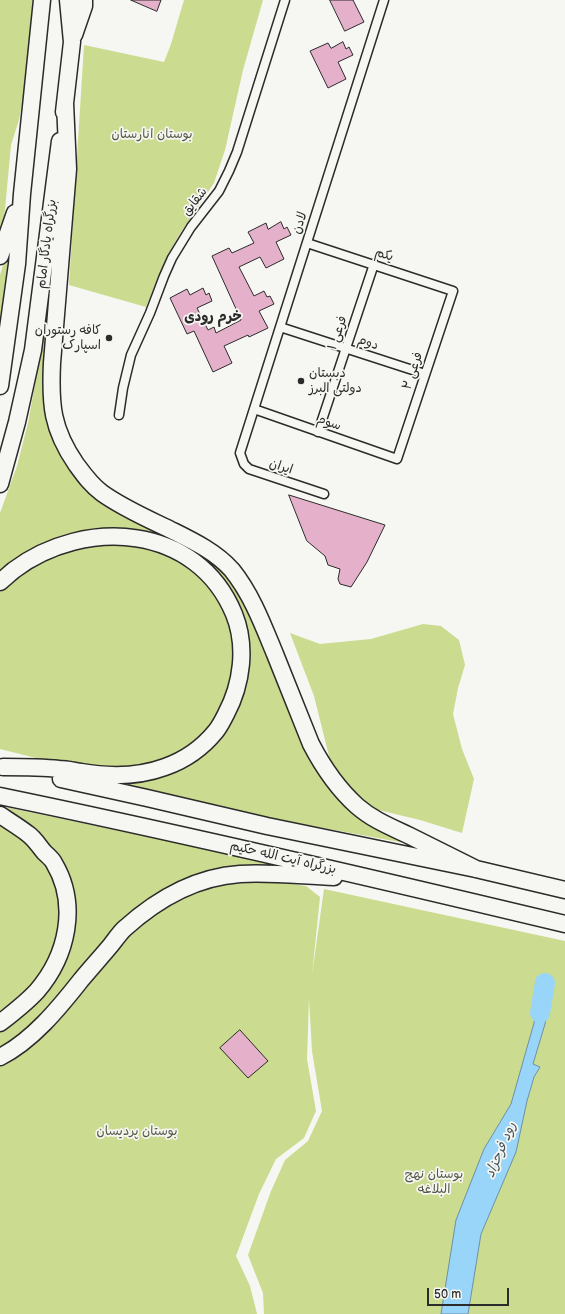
<!DOCTYPE html>
<html>
<head>
<meta charset="utf-8">
<style>
  body { margin:0 }
  #map { position:relative; width:565px; height:1314px; overflow:hidden; background:#f6f6f2; font-family:"Balsamiq Sans",sans-serif }
  canvas { display:block }
  .scale { position:absolute; left:427px; top:1288px; width:82px; height:18px; box-sizing:border-box; border:2px solid #2b2b2b; border-top:0; padding-left:5px; font-size:12px; line-height:14px; white-space:nowrap; color:#2b2b2b; -webkit-text-stroke:3px #f6f6f2; paint-order:stroke }
</style>
</head>
<body>
<div id="map">
<canvas width="565" height="1314"></canvas>
<div class="scale">50 m</div>
</div>
<script>
const ctx = document.querySelector('canvas').getContext('2d');
ctx.lineJoin = 'round';
function fill(path, color) { ctx.fillStyle = color; ctx.fill(path, 'evenodd'); }
function stroke(path, color, width, dash) { ctx.strokeStyle = color; ctx.lineWidth = width; ctx.lineCap = dash ? 'butt' : 'round'; ctx.setLineDash(dash || []); ctx.stroke(path); }
function drawText(font, color, halo, rows, align = 'center') {
  ctx.font = font + ' "Balsamiq Sans","Playpen Sans Arabic",sans-serif'; ctx.lineWidth = 3.5; ctx.setLineDash([]); ctx.textBaseline = 'middle'; ctx.strokeStyle = halo; ctx.fillStyle = color; for (const [text, x, y, turn = 0] of rows) {
    ctx.save(); ctx.translate(x, y); ctx.rotate((+turn || 0) * Math.PI / 180); ctx.textAlign = isNaN(turn) ? turn : align; if (halo) ctx.strokeText(text, 0, 0); ctx.fillText(text, 0, 0); ctx.restore();
  }
}
fill(new Path2D(`
  M0,0H33L25,87L19,120L11,145L4,220L0,242Z
  M184,0H263L243,70L225,150L214,183L181,232L166,258L146,307L69,285L84,45L164,62L171,44Z
  M12,234L0,320V275Z
  M53,263L48,365L67,463L218,565L238,588L312,757L410,844L275,819L104,783L131,781L225,728L243,622L234,598L222,579L125,531L0,575V513L17,466L28,423L47,318Z
  M135,544L165,552L192,567L215,589L232,622L236,653L233,679L218,717L204,735L189,748L159,763L127,770L48,761L0,749V592L12,580L32,565L86,545Z
  M423,624L441,626L459,640L465,665L458,688L453,714L462,749L474,779L462,833L420,820L370,808L349,789L332,768L314,696L290,633L320,644L371,639Z
  M0,806L290,866L185,881L31,1028L0,1050V1029L63,961L56,854L47,842L35,830L0,810Z
  M0,823L38,852L53,875L60,901L61,918L53,953L34,983L18,1001L0,1014Z
  M280,882L306,886L320,897L312,975L324,889L565,941V1314H264L263,1293L248,1255L271,1191L285,1160L308,1141L322,1111L312,1051L309,999L307,1059L316,1111L304,1138L276,1159L259,1194L236,1256L250,1286L257,1314H0V1063L137,926L190,894L221,884Z`), '#cbdb8f');
const water = new Path2D(`
  M539,985L553,987L545,1024L533,1064L540,1067L534,1077L527,1101L516,1152L481,1234L468,1314H441L456,1220L484,1149L511,1104L534,1023Z`);
fill(water, '#98d5f9');
stroke(water, '#6c91a7', 1);
stroke(new Path2D(`
  M540,1013L545,983`), '#98d5f9', 20);
const building = new Path2D(`
  M131,0H161L157,11Z
  M330,0H353L364,22L345,31Z
  M343,42L346,49L349,47L353,55L338,62L346,79L328,88L310,51L328,43L331,48Z
  M281,222L284,229L287,227L291,235L276,242L284,259L266,268L260,257L239,267L254,296L264,291L267,297L270,296L274,304L259,311L268,328L249,337L248,335L224,346L232,363L213,372L194,331L187,334L170,298L187,289L190,295L203,288L206,295L209,293L212,301L197,308L208,330L214,327L216,333L241,320L212,256L229,248L232,253L254,243L248,232L266,223L268,229Z
  M289,495L385,525L367,562L351,587L340,584L338,579L340,569L328,565L325,556L307,541Z
  M240,1030L268,1061L248,1078L220,1048Z`);
fill(building, '#e4b0ca');
stroke(building, '#2b2b2b', 1);
const street = new Path2D(`
  M280,327L425,374
  M254,409L397,459L453,291L307,243
  M119,415L123,388L131,355L150,313L164,276L172,258L191,227L219,191L229,171L237,152L285,0
  M318,432L374,264
  M324,494L249,469L244,464L240,453L384,0`);
const highway = new Path2D(`
  M74,35L84,6V0
  M65,103L68,169L52,363C50,405 52,429 76,464C84,475 91,485 102,493C123,508 146,518 169,529C191,540 215,551 232,570C252,595 263,625 275,654C287,684 299,714 311,744C323,767 337,788 357,806C373,820 391,827 410,836C432,847 454,858 476,869
  M64,112L72,42L68,0
  M0,256L15,213
  M0,386L17,264L22,194L42,0
  M0,484L17,422L33,350L60,141
  M0,582C5,578 9,574 14,570C85,517 197,524 234,614C247,646 242,684 226,714C223,720 220,726 216,731C203,747 185,760 165,767C138,777 110,777 81,772C74,771 67,769 59,769C41,767 21,767 3,767
  M61,779L147,798L267,826L476,869L565,890
  M0,796C189,835 377,879 565,924
  M0,815C9,821 19,827 28,834C34,838 39,846 44,852C48,856 52,859 54,863C79,905 67,956 37,991C26,1003 13,1013 0,1023
  M0,1057C32,1041 59,1008 81,980C91,968 101,957 111,945C115,940 119,934 124,929C156,900 196,877 240,874C271,872 303,876 334,877`);
stroke(street, '#2b2b2b', 11);
stroke(highway, '#2b2b2b', 19);
stroke(street, '#f6f6f2', 8);
stroke(highway, '#f6f6f2', 16);
for (const [x, y, r, color] of [
  [109,338,4,"#2b2b2b"],
  [301,381,4,"#2b2b2b"]
]) { const dot = new Path2D(); dot.arc(x, y, r, 0, 2 * Math.PI); ctx.fillStyle = color; ctx.fill(dot); stroke(dot, '#f6f6f2', 1.5); }
drawText('13px', '#535744', '#f6f6f2', [
  ["بوستان انارستان",152,135],
  ["بوستان پردیسان",137,1132],
  ["بوستان نهج",434,1175],
  ["البلاغه",434,1190]
]);
drawText('13px', '#2b2b2b', '#f6f6f2', [
  ["شقایق",195,202,-52],
  ["لادن",300,223,-72],
  ["بزرگراه یادگار امام",47,244,-83],
  ["یکم",384,255,18],
  ["فرعی ۱",338,333,-71],
  ["دوم",368,343,18],
  ["فرعی ۲",413,371,-71],
  ["سوم",329,423,19],
  ["ایران",281,467,18],
  ["بزرگراه آیت الله حکیم",283,858,13]
]);
drawText('13px', '#2b2b2b', '#f6f6f2', [
  ["کافه رستوران",101,331],
  ["اسپارک",101,346],
  ["دبستان",309,374,"left"],
  ["دولتی البرز",309,389,"left"]
], 'right');
drawText('bold 14px', '#2b2b2b', '#f6f6f2', [
  ["خرم رودی",213,317]
]);
drawText('italic 14px', '#46565e', '#f6f6f2', [
  ["رود فرحزاد",501,1150,-67]
]);
</script>
</body>
</html>
